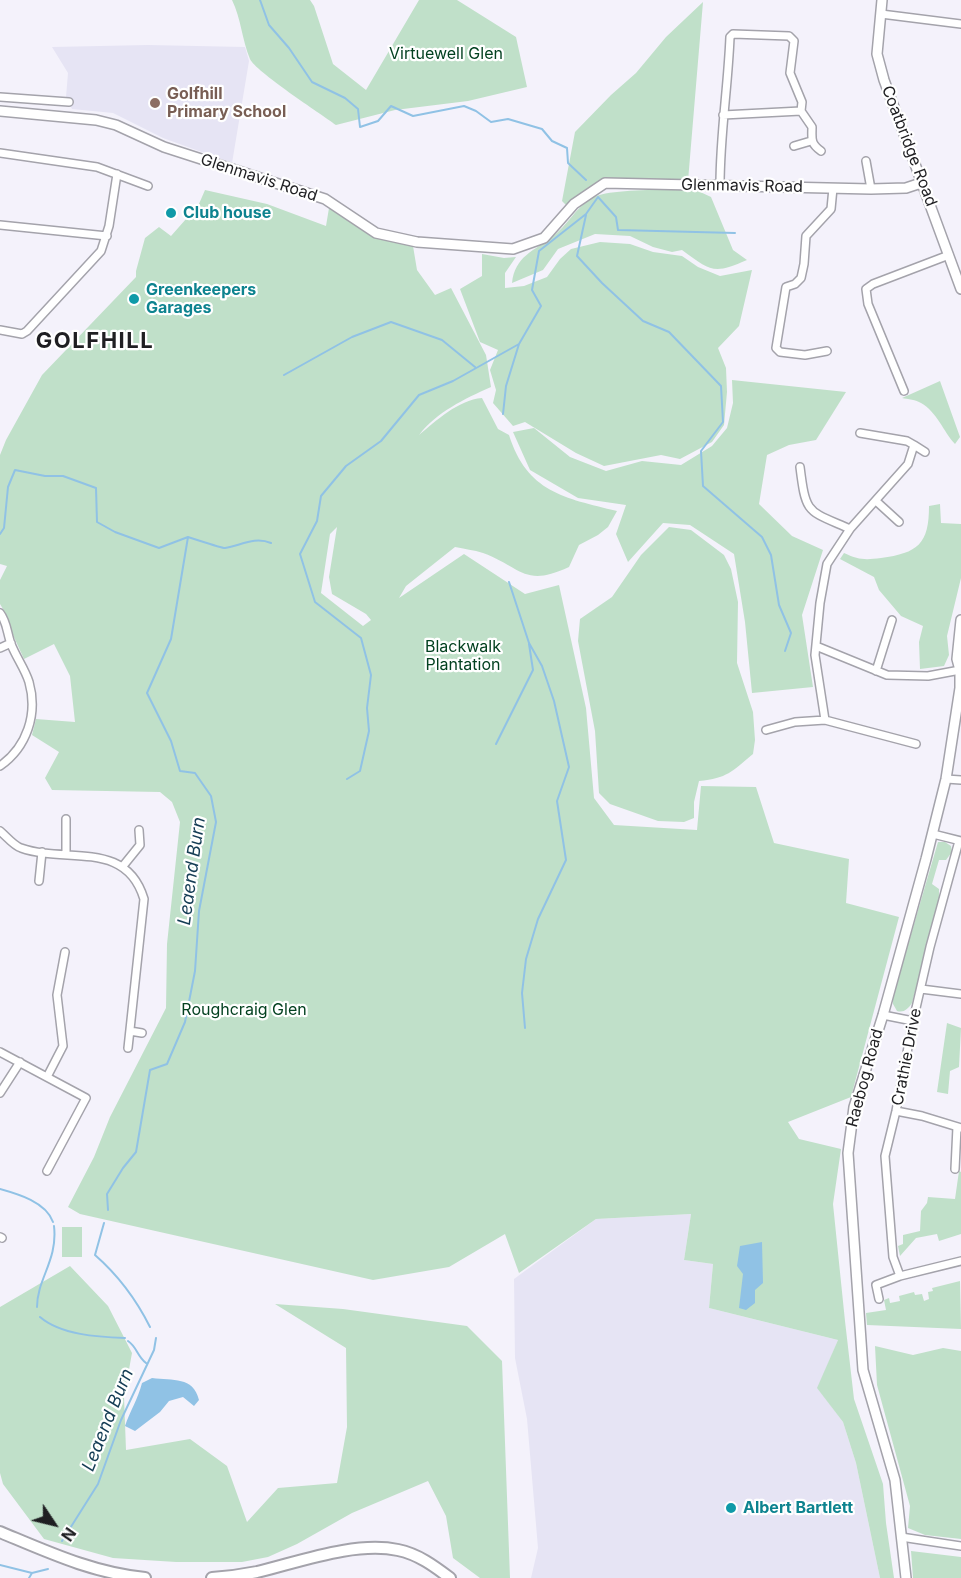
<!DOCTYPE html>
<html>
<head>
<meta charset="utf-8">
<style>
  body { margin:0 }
  #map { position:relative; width:961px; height:1578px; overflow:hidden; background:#f4f2fb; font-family:Inter,sans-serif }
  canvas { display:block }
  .north { position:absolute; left:24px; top:1494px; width:60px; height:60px; -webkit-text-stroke:4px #fff; paint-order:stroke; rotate:125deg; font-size:16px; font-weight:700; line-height:24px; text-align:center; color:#1f1f22 }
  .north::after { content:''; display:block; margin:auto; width:21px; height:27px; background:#1f1f22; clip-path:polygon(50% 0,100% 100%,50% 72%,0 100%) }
</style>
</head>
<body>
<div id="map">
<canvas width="961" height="1578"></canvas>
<div class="north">N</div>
</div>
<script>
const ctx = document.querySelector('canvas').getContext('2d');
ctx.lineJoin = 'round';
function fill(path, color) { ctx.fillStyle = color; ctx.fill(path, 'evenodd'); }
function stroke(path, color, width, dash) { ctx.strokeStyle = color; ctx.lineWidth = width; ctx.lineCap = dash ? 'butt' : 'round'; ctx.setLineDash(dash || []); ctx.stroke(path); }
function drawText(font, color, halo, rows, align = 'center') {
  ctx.font = font + ' Inter,sans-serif'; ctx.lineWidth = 4.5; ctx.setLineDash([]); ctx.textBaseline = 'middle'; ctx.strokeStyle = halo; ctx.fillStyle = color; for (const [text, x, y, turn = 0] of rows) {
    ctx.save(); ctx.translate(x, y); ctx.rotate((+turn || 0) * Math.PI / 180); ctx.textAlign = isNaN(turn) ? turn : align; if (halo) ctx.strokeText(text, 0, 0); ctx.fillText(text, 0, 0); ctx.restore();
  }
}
fill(new Path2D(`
  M148,45L245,47L249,61L232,163L163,138L113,113L72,109L66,97L68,73L52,47Z
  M691,1214L684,1260L713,1264L709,1308L838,1340L818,1388L843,1422L856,1463L880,1578H531L538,1548L527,1419L515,1358L514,1279L596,1219Z`), '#e6e4f4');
fill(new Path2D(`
  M232,0H310L314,6L333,64L366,90L419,0H457L516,37L527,87L468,101L395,110L336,125C321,114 255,71 250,59C242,40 241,18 232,0Z
  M703,2L688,181L610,179L567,206L562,201L575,132L611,95L636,73L666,37Z
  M205,190L267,204L326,226L329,208L334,209L413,246L417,270L435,295L451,288L486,355L491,387C464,399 437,412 419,435C436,421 458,400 482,398L498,429L509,435C527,492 564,498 617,511L608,527L598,535L579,545L569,567C524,588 521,567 483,553C474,550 464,549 455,547L406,586L399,598L464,554L525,594L559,585L586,708L594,798L614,825L697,830L701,786L756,787L774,843L849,859L846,903L899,917L851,1097L788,1122L799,1139L841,1149L833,1204L845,1321L854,1399L883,1484L886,1523L894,1578H880L856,1463L843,1422L817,1388L838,1340L709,1308L713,1264L684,1260L691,1214L596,1219L519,1273L505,1234L449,1267L373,1280L80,1214L68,1207L94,1157L110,1117L166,1008L167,944L180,822L172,802L160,792L52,790L45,778L59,752L32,735L36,719L75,722L70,676L54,644L24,659L13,635L6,614L0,604V580L7,566L0,564V455L6,440L42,375L136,277V271L145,238L159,227L171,236L186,219L192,220ZM337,527L329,577L332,594L366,614L371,620L363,626L321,593L330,534Z
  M696,190L711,197L733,250L747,260C713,275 711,271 682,250L672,252L653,247L630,236L595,234L558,249L543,270L512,283C515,256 534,251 552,237C567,226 575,208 592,198C610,188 673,190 696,190Z
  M600,242L630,244L653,252L682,256L698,267L720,276L752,270L739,326L718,348L726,368L727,392L724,425L712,442L680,459L661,455L604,466L576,453L525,422L513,426L493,403L496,390L490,370L498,350L480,342L460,289L482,276V254L504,258L516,257L505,273V288L524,286L547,277L560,259L571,249Z
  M732,380L846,392L816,440L789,445L767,455L759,504L792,536L823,550L802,615L813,687L752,693L745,622L734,554L690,525L663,523L628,562L616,534L626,505L578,498L530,470L513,432L534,428L570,457L606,471L642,461L681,465L712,446L727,428L733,403Z
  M940,381L960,437L955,444C943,431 937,412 921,403C916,400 908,399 902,398Z
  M940,504L941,523L961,524V578L947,636L949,655L944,666L920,669L919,642L923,626L901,616L879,590L874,577L840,559L844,553C859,560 865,560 881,558C918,553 929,544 929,506Z
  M669,527L691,530L724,555L731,569L738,602L737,663L753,712L755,740L753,754C731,772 728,778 699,781L694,802V818L684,822L658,821L610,804L599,793L595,731L578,641L580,619L612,597L641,555Z
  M938,842H945L951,846L952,852L946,860H939L932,884L939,889V904L912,1003C908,1009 904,1013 897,1011L893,1004V996Z
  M947,1023L961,1028L959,1067L950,1071L948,1094L937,1092Z
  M959,1171L961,1172V1234L939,1241L937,1234L916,1238L900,1256L898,1246L903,1244V1235L920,1231L921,1211L927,1203L928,1197L955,1199Z
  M62,1227H82V1257H62Z
  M70,1266L108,1306L132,1353L124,1397L126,1450L190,1439L227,1466L247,1522L278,1488L337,1483L347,1427L346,1348L275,1304L343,1309L467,1326L502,1361L510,1578H480L453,1558L446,1516L428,1481L352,1513L297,1544L268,1557L242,1562H176L113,1558L44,1539L3,1484L0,1473V1307Z
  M960,1281L961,1329L867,1325L866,1313L886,1310L884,1300L889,1298L890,1303L900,1301L899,1296L914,1292L915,1295L922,1294L924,1301L929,1299L928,1292L933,1291L932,1288Z
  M875,1346L913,1355L943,1348L961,1351V1539L925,1535L908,1528L910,1506L877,1385Z
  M911,1551L961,1557V1578H913Z`), '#c0e0c9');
fill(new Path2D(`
  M762,1242L763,1283L755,1290V1303L746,1310L739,1308L743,1274L737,1266L740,1246Z
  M152,1378C173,1381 193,1376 199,1400L194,1406L183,1397L169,1401L160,1412L135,1431L125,1426C130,1411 138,1399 142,1383Z`), '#90c2e5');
stroke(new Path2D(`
  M260,0L269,25L289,48L312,82L345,98L358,109L360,127L378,121L391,106L413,116L464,106L476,111L491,122L508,119L542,129L552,141L567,148L568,163L586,180
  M586,215L577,256L602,283L643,321L669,332L721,386L723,422L701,451L703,486L762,537L771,555L779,605L791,633L785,651
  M284,375L352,337L391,322L442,340L475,367
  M503,414L506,386L519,344
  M0,534L4,528L8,487L15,470L45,476H63L96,488L97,522L115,532L159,548L188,537L171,639L147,693L171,741L180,771L195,773L211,796L216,822L199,911L195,971L185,1022L167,1064L150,1070L136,1152L123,1168L107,1194L108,1210
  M188,537C195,539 221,548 225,548C240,546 254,536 271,543
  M509,582L529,643L542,666L554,701L569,767L557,801L566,860L538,919L526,959L522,993L525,1028
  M496,744L533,670L529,644
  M347,779L360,771L369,731L367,708L371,675L361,638L315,602L300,554L317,521L321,496L346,466L381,441L419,395L453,381L519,344L541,306L532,290L539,251L586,214L598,197L616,217L618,230L735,233
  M0,1189C18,1194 46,1202 53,1222
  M104,1223L95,1255C119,1276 136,1299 150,1327
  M37,1307C37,1279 58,1260 54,1226
  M40,1317C61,1335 98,1337 125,1338
  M128,1341C137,1347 137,1356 146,1363
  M62,1541L98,1484L121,1420L154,1350L156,1338
  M0,1565L32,1573
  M29,1578L32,1573L48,1569`), '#90c2e5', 2);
const street = new Path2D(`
  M881,14L961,24
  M0,97L69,102
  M801,111L812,127C812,139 810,143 821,151
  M723,115L801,111
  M794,146L811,141
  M0,153L97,167L148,186
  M866,161L871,189
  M720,185C720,135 728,87 730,37L733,34L789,36L794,41L790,73L802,102L801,111
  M0,225L107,236
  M0,330L22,334L27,331L101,251L109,226L117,174
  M827,351L805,355L780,352L776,348L786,287L795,284L801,278L804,264L806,236L831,209L833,188
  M904,391L868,304L866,289L873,284L949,255
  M914,445L925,452
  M800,467C806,515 807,510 850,529
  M876,501L899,522
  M0,613C7,622 7,633 11,644C16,657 25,669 29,682C38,714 27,747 0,766
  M816,646L887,675L928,676L960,670
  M0,648L11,643
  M876,671L892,620
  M825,720L815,655L820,603L827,564L850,529L908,464L914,445L907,441L860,433
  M766,730L795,722L825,720L916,744
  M946,779L961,780
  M0,831C6,836 14,846 21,848C66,864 126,839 144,899L128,1048
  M933,834L961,841
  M66,854V819
  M123,866L140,845L139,830
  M39,881L42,852
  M921,989L961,994
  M883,1015L913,1021
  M130,1031L142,1033
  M0,1052L86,1098L47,1171
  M47,1077L63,1046L57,995L65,952
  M0,1093L20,1062
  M896,1111L922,1116L961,1128
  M955,1169L957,1127
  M0,1237L2,1238
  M900,1276L893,1257L885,1156L896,1111L913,1021L930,947L959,841
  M879,1299L876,1285L900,1276L961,1261
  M901,1537L961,1546`);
const secondary = new Path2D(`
  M882,0L877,54L884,80L961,289
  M0,111L96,120L116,125L164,147L325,199L376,233L417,242L513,249L544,238L574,204L605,183L871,189L906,188L921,183
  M906,1578L895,1480L863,1370L848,1153L854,1107L883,1015L926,859L946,779L960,688V670L957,659L961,620`);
const primary = new Path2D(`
  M0,1532C48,1552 93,1573 145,1578
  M212,1578C227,1577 242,1575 257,1572C299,1562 355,1541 398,1550C418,1554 434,1566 450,1578`);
stroke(street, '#a4a3ab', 10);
stroke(secondary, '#a4a3ab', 12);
stroke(primary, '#a4a3ab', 14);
stroke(street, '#fff', 7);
stroke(secondary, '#fff', 9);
stroke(primary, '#fff', 10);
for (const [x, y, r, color] of [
  [155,103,6,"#8d6e63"],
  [171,213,6,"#0f9aa8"],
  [134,299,6,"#0f9aa8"],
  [731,1508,6,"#0f9aa8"]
]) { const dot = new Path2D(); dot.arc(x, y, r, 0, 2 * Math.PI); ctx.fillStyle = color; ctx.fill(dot); stroke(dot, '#fff', 2); }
drawText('16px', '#034120', '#fff', [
  ["Virtuewell Glen",446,54],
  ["Blackwalk",463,647],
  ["Plantation",463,665],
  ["Roughcraig Glen",244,1010]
]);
drawText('bold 16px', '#785e54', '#fff', [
  ["Golfhill",167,94],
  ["Primary School",167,112]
], 'left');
drawText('16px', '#1f1f22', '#fff', [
  ["Coatbridge Road",909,146,69],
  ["Glenmavis Road",259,178,18],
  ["Glenmavis Road",742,186,1],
  ["Crathie Drive",907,1057,-79],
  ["Raebog Road",865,1078,-75]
]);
drawText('bold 16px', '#0d838f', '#fff', [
  ["Club house",183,213],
  ["Greenkeepers",146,290],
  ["Garages",146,308],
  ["Albert Bartlett",743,1508]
], 'left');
drawText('italic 18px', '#143c54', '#fff', [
  ["Leaend Burn",192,871,-82],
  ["Leaend Burn",108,1420,-68]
]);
ctx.letterSpacing = '1.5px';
drawText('bold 22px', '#1f1f22', '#fff', [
  ["GOLFHILL",95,341]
]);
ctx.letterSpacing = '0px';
</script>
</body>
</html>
